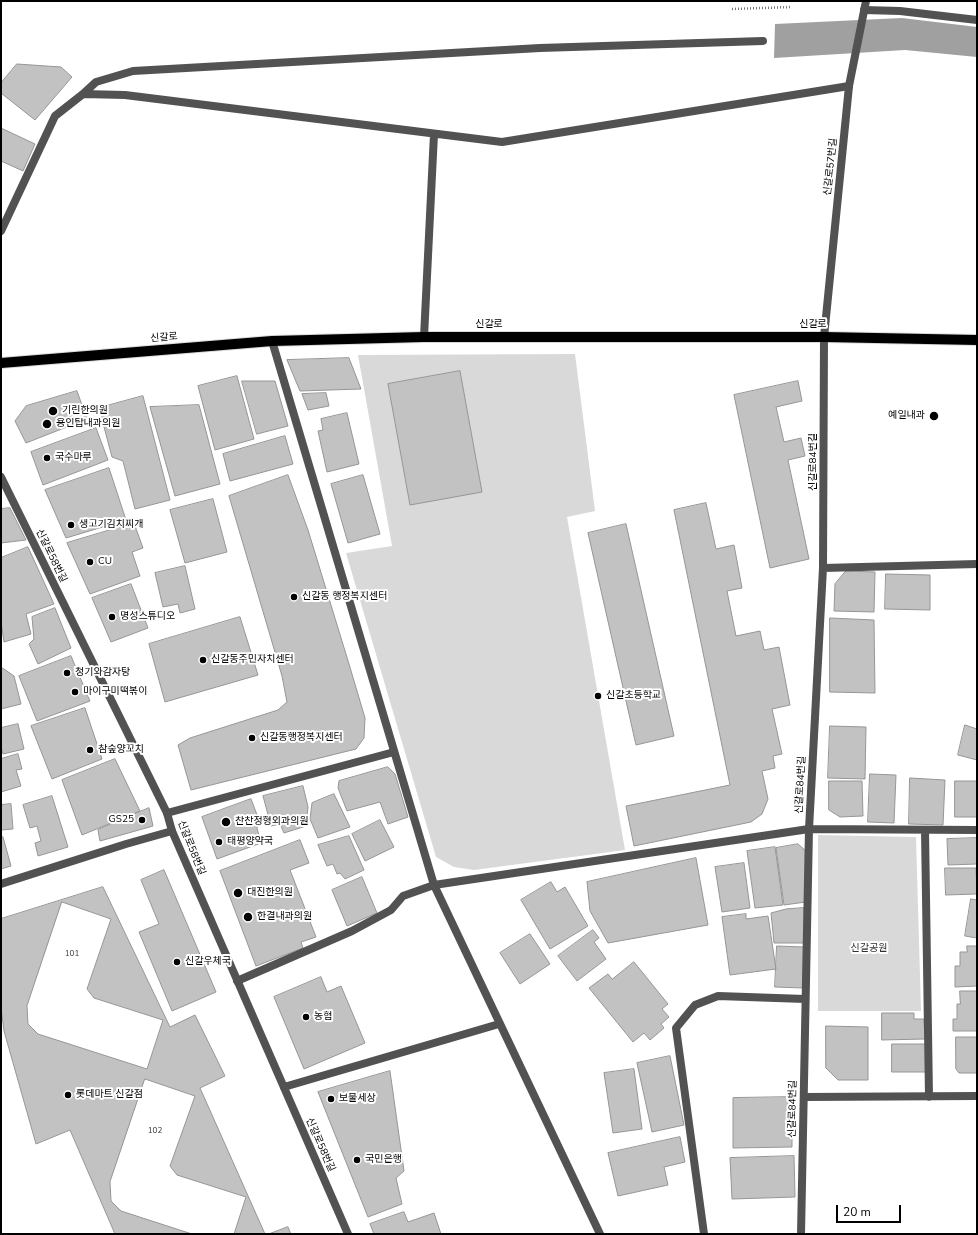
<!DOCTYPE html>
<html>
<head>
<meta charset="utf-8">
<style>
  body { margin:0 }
  #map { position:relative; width:978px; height:1235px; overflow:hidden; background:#fff; font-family:"Nunito Sans",sans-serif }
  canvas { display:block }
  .frame { position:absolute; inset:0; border:2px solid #000; pointer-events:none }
  .scale { position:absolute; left:836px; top:1205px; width:65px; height:18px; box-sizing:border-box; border:2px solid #000; border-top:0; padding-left:5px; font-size:12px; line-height:14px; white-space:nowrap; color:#000; -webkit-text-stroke:3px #fff; paint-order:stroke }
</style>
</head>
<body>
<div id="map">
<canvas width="978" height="1235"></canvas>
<div class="frame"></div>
<div class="scale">20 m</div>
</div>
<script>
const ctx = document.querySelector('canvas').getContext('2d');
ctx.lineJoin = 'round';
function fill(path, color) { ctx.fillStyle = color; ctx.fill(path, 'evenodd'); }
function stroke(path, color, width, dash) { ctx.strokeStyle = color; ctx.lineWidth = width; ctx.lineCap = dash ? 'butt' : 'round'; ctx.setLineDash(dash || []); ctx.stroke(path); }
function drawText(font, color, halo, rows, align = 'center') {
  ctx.font = font + ' "Nunito Sans","Noto Sans KR",sans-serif'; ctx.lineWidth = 4; ctx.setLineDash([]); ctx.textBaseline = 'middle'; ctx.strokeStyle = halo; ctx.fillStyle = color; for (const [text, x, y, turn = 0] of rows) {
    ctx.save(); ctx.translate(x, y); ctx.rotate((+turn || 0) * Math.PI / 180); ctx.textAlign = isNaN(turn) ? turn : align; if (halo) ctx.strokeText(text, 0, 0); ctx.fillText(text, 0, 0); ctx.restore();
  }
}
fill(new Path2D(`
  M575,354L595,511L567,517L625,850L474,870L454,867L436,857L346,553L392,546L358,355Z
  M818,835L916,837L921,1011H818Z`), '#d9d9d9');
fill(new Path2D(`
  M902,18L977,27V57L905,50L774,58L775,24Z`), '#a0a0a0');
const building = new Path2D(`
  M17,64L61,67L72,77L35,120L1,93V83Z
  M1,128L35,144L23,171L1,161Z
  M349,358L361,389L300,391L287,360Z
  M460,371L482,492L410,505L388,384Z
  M237,376L254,439L215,450L198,386Z
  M242,381H275L288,426L257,434Z
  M798,381L802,401L776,407L784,442L801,438L805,456L788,460L809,559L770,568L734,395Z
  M77,391L87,419L26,443L15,421L26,406Z
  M326,393L329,406L308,410L302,394Z
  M143,396L170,500L135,509L123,461L112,457L99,408Z
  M199,405L220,484L175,496L150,407Z
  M347,413L359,464L327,472L318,431L323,430L321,419Z
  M96,428L108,460L43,485L31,452Z
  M285,436L293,464L230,481L223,454Z
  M109,468L126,520L66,538L45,490Z
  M288,475L308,530L349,664L365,718L364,738L356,749L191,790L178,745L190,738L278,710L287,702L282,676L229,496Z
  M363,475L380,534L348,543L331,484Z
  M213,499L227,552L185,563L170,510Z
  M706,503L716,549L734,545L742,588L727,591L736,636L760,631L764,650L779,647L790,705L772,709L782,754L773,756L775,768L762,771L768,799L762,814L751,822L634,846L626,806L730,785L674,510Z
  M10,508L26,540L1,543V509Z
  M134,523L143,548L132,552L140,576L90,594L67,543Z
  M626,524L674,736L636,745L588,533Z
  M28,547L54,604L26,614L31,634L4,642L1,622V558Z
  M185,566L195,609L180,613L178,604L163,607L155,573Z
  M846,571L875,572L874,612L834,611L835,584Z
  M886,574L930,575V610L885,609Z
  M131,584L148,628L111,642L92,598Z
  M55,608L71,648L38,664L29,644L34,639L32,617Z
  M240,617L258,675L165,702L149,644Z
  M830,618L874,620L875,693L830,692Z
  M71,656L90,701L37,721L19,676Z
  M1,667L14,676L21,704L1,709Z
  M85,708L102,759L52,779L31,726Z
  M18,724L24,749L3,754L1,747V728Z
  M965,725L977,729V760L958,755Z
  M830,726L866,727L865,779L828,778Z
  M18,754L22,769L16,770L21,786L1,792V759Z
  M115,759L140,811L82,835L62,780Z
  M388,767L395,774L408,817L388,824L380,802L347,811L338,788L339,781Z
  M870,774L896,775L894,823L868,822Z
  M910,778L945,780L943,825L909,824Z
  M829,781H862L863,816L840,817L829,810Z
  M955,781H977V817H955Z
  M303,786L308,807L306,826L284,833L280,824L271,826L263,796Z
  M334,794L350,827L318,838L310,819L312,803Z
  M52,796L68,847L38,856L35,843L41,841L37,826L30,828L23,805Z
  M251,799L259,820L257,828L261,843L217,859L202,817Z
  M11,804L13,829L1,830V805Z
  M149,808L153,826L100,841L98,830Z
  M380,820L394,847L365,861L352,834Z
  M349,836L364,870L345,879L340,873L337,874L333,864L327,866L318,845Z
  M3,837L11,866L1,869V838Z
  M977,838V864L948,865L947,839Z
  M300,840L309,863L290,870L316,937L301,942L303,948L256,966L220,871Z
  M798,844L806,851V902L784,905L776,848Z
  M775,847L783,905L755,908L747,851Z
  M696,858L708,925L608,943L590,911L587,882Z
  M744,863L750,908L722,912L715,867Z
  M945,868H976L977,894L946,895Z
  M164,870L216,992L172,1011L139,932L159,924L141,880Z
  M362,877L377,913L347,926L332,890Z
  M551,882L557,892L565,887L588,926L550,949L521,900Z
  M103,887L170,1027L195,1015L225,1076L200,1088L265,1234H115L70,1130L36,1144L4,1031L1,1008V919Z
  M971,899L977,900V938L965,936Z
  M62,902L111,919L87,989L94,998L163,1020L147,1069L38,1034L28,1024L27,1006Z
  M804,908L805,943H774L771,913L786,909Z
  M746,914V919L768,916L776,969L730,975L722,917Z
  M593,930L599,938L594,942L606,959L577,981L558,956Z
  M530,934L550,964L520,984L500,953Z
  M777,946L804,947L803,988L775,987Z
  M967,946H977V986L955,987V966H960V952H967Z
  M634,962L668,1004L662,1009L669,1017L661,1024L664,1028L650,1040L644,1033L633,1042L589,988L608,974L612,979Z
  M321,977L327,992L341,986L365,1043L304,1069L274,997Z
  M960,991H977V1031H953V1019H957V1004H960Z
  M882,1013H914V1019H924L925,1039L882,1040Z
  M826,1026L868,1027V1080H838L826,1068Z
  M956,1037H977V1073H959L956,1069Z
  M892,1044H926V1072H892Z
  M670,1056L684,1125L652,1132L637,1063Z
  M634,1069L642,1129L613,1133L604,1073Z
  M390,1071L404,1171L396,1178L402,1204L368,1217L318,1092Z
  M145,1079L195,1096L170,1166L177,1175L246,1197L234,1234H192L121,1211L111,1201L110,1182Z
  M792,1097V1147L733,1148V1098Z
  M680,1137L685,1162L664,1167L668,1185L618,1196L608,1153Z
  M794,1156L795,1197L732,1199L730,1158Z
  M404,1212L408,1222L434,1213L441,1234H374L370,1224Z
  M288,1227L291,1234H269Z`);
fill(building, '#c2c2c2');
stroke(building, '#969696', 1);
const primary = new Path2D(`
  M1,363L272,341L424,337H824L977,340`);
stroke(primary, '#dbdbdb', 12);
stroke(new Path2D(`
  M732,9L791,7`), '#747474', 2.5, [1, 2]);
stroke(new Path2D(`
  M864,10L900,11L977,20
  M83,94L96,82L133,71L540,48L763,41
  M1,231L55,116L83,94L125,95L502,142L849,86
  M424,337L434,134`), '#525252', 8);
stroke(new Path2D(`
  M272,341L434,885L600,1234
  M823,568L977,564
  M167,813L394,752
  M925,830L929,1097
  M1,884L126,844L172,831
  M237,981L352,931L391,910L403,896L434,885L809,829L977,830
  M284,1087L499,1024
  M804,1097L977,1096
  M704,1234L676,1028L695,1005L718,996L805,999
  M801,1234L809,829L823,568L824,337L849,86L866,1`), '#525252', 8);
stroke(new Path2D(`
  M1,477L167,813L172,831L348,1234`), '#525252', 8);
stroke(primary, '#000', 10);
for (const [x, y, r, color] of [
  [53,411,5,"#000"],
  [934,416,5,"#000"],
  [47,424,5,"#000"],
  [47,458,4,"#000"],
  [71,525,4,"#000"],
  [90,562,4,"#000"],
  [294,597,4,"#000"],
  [112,617,4,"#000"],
  [203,660,4,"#000"],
  [67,673,4,"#000"],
  [75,692,4,"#000"],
  [598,696,4,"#000"],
  [252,738,4,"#000"],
  [90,750,4,"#000"],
  [142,820,4,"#000"],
  [226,822,5,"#000"],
  [219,842,4,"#000"],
  [238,893,5,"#000"],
  [248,917,5,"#000"],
  [177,962,4,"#000"],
  [306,1017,4,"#000"],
  [68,1095,4,"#000"],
  [331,1099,4,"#000"],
  [357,1160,4,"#000"]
]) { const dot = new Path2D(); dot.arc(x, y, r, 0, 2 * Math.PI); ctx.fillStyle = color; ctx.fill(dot); stroke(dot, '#fff', 1.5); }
drawText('8px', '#303030', null, [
  ["101",72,954],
  ["102",155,1131]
]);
drawText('10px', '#000', '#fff', [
  ["신갈로57번길",831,167,-84],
  ["신갈로",489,325],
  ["신갈로",813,325],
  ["신갈로",164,338,-5],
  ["신갈로84번길",814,462,-90],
  ["신갈로58번길",51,556,64],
  ["신갈로84번길",801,785,-87],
  ["신갈로58번길",191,848,68],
  ["신갈로84번길",793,1109,-89],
  ["신갈로58번길",320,1145,66]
]);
drawText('10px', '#000', '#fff', [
  ["기린한의원",62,411],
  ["예일내과",925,416,"right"],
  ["용인탑내과의원",56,424],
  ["국수마루",55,458],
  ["생고기김치찌개",79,525],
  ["CU",98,562],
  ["신갈동 행정복지센터",302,597],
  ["명성스튜디오",120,617],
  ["신갈동주민자치센터",211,660],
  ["청기와감자탕",75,673],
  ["마이구미떡볶이",83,692],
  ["신갈초등학교",606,696],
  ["신갈동행정복지센터",260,738],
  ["참숲양꼬치",98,750],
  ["GS25",134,820,"right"],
  ["찬찬정형외과의원",235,822],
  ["태평양약국",227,842],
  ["대진한의원",247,893],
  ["한결내과의원",257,917],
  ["신갈우체국",185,962],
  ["농협",314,1017],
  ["롯데마트 신갈점",76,1095],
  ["보물세상",339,1099],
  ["국민은행",365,1160]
], 'left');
drawText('10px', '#303030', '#fff', [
  ["신갈공원",869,949]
]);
</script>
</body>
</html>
